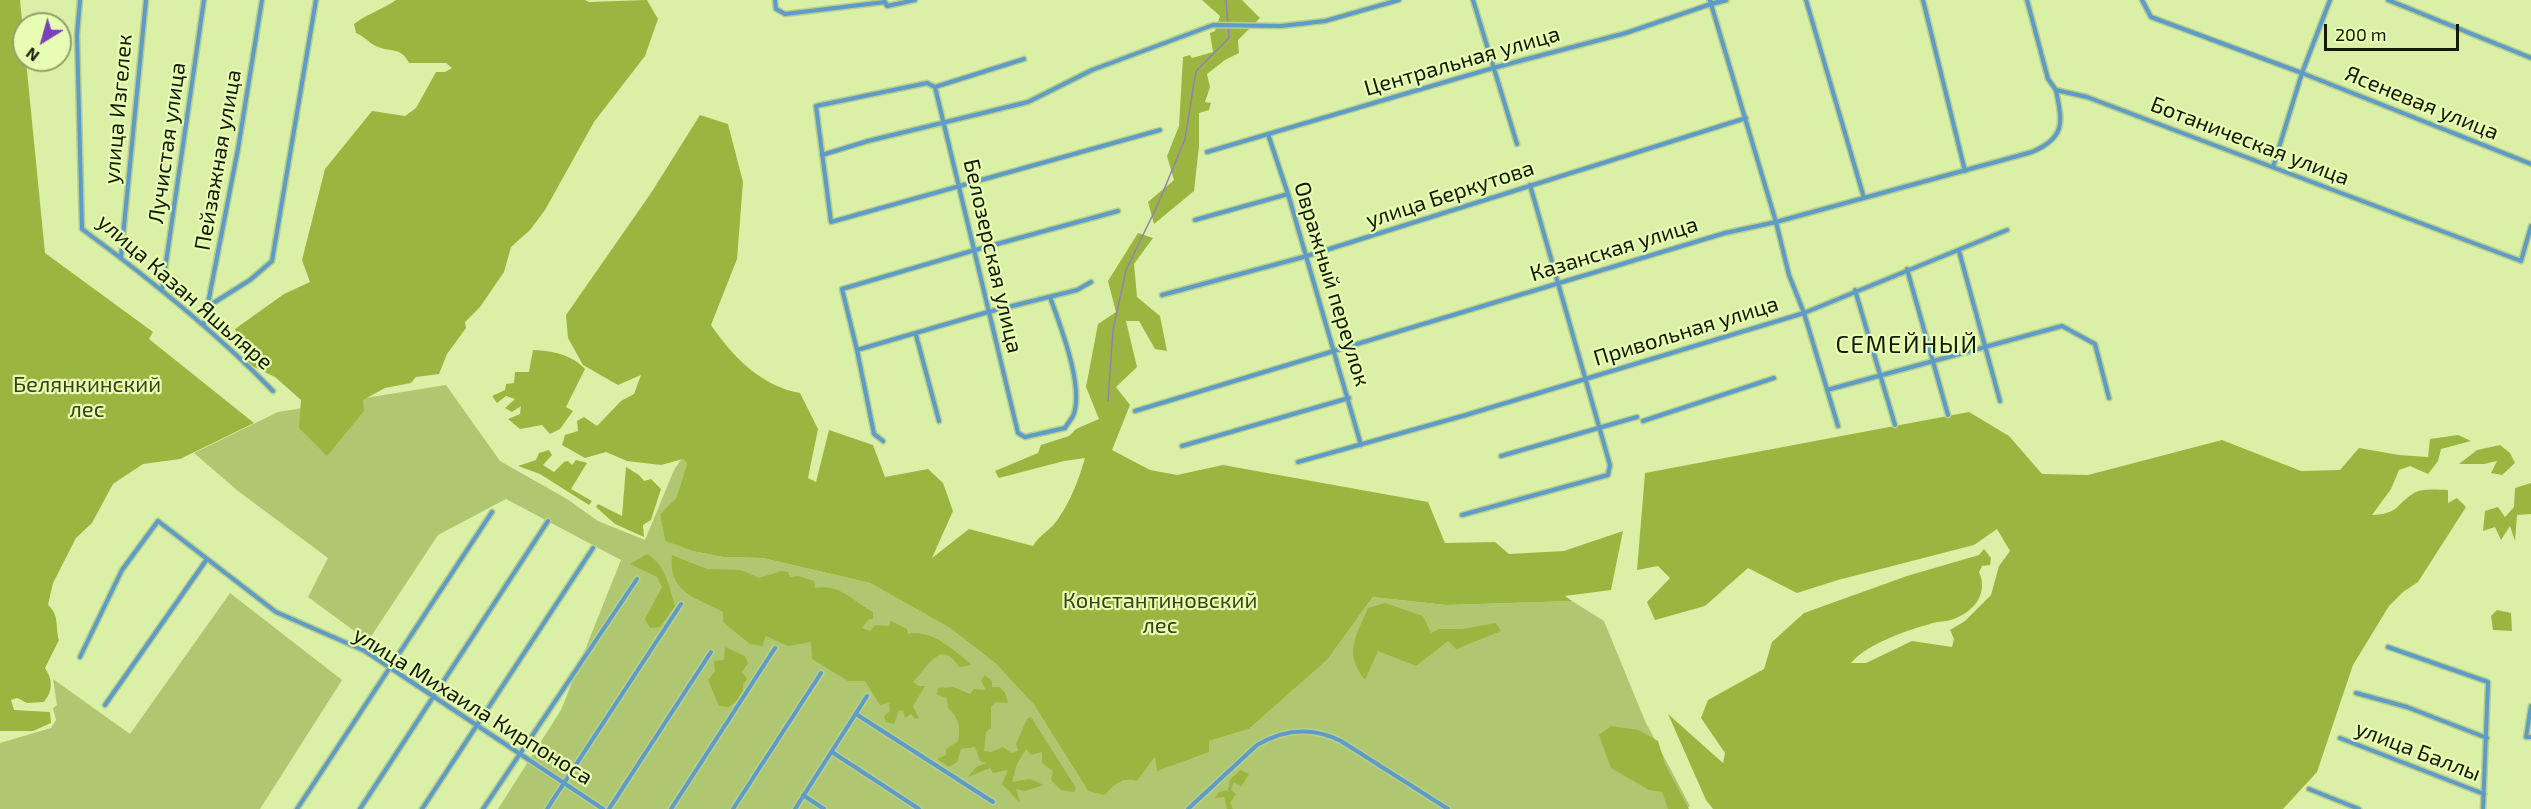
<!DOCTYPE html>
<html>
<head>
<meta charset="utf-8">
<style>
  body { margin:0 }
  #map { position:relative; width:2531px; height:809px; overflow:hidden; background:#daf0a6; font-family:"Exo 2",sans-serif }
  canvas { display:block }
  .north { position:absolute; left:12px; top:12px; width:60px; height:60px; box-sizing:border-box; background:#e7fdb3; border:2px solid #92a26b; border-radius:50%; rotate:217deg; font-size:16px; font-weight:700; line-height:24px; text-align:center; color:#131a00 }
  .north::after { content:''; display:block; margin:auto; width:21px; height:27px; background:#7a42b9; clip-path:polygon(50% 0,100% 100%,50% 72%,0 100%) }
  .scale { position:absolute; left:2324px; top:24px; width:135px; height:27px; box-sizing:border-box; border:3px solid #131a00; border-top:0; padding-left:8px; font-size:18px; line-height:21px; white-space:nowrap; color:#131a00; -webkit-text-stroke:4px #e7fdb3; paint-order:stroke }
</style>
</head>
<body>
<div id="map">
<canvas width="2531" height="809"></canvas>
<div class="north">N</div>
<div class="scale">200 m</div>
</div>
<script>
const ctx = document.querySelector('canvas').getContext('2d');
ctx.lineJoin = 'round';
function fill(path, color) { ctx.fillStyle = color; ctx.fill(path, 'evenodd'); }
function stroke(path, color, width, dash) { ctx.strokeStyle = color; ctx.lineWidth = width; ctx.lineCap = dash ? 'butt' : 'round'; ctx.setLineDash(dash || []); ctx.stroke(path); }
function drawText(font, color, halo, rows, align = 'center') {
  ctx.font = font + ' "Exo 2",sans-serif'; ctx.lineWidth = 4.5; ctx.setLineDash([]); ctx.textBaseline = 'middle'; ctx.strokeStyle = halo; ctx.fillStyle = color; for (const [text, x, y, turn = 0] of rows) {
    ctx.save(); ctx.translate(x, y); ctx.rotate((+turn || 0) * Math.PI / 180); ctx.textAlign = isNaN(turn) ? turn : align; if (halo) ctx.strokeText(text, 0, 0); ctx.fillText(text, 0, 0); ctx.restore();
  }
}
fill(new Path2D(`
  M446,385L500,461L567,499L598,521L645,540L674,470L682,458L687,464L676,498L660,514L665,541L692,551L723,557L763,558L870,583L950,628L996,664L1034,705L1088,791C1103,787 1124,777 1137,780L1156,756L1157,770L1209,741L1249,729L1327,660L1373,597L1446,605L1572,601L1604,621L1645,721L1690,806L1685,809H498L561,710L621,560L506,499L438,535L368,641L308,597L328,558L238,491L194,453L278,412Z
  M230,593L342,680L260,809H0V743L51,728L56,720L53,708L57,705L53,679L130,734Z`), '#afc770');
fill(new Path2D(`
  M0,0H20L45,253L153,332L149,339L254,423L180,459L143,464L113,484L92,523L76,538L53,583L48,605C60,616 55,626 59,640L45,668C53,680 53,691 44,702L27,703L17,698L11,700L14,710L50,712L51,723L33,731H0Z
  M396,0H585L589,2L647,0L658,19L645,56L594,122L545,210L530,230L511,247L504,272L480,307L465,322L466,328L447,354L439,374L416,377L411,383L385,388L363,400L364,411L327,456L299,428L301,400L275,377L248,364L235,329L284,294L310,282L302,260L325,169L372,111L405,116L416,108L436,72H445L452,68L446,63H409C401,46 390,53 376,46C369,43 364,36 356,33L354,24C367,14 383,9 396,0Z
  M1202,0H1242L1260,18L1238,40L1239,53L1225,60L1207,74L1210,87L1205,102L1211,103L1209,110L1199,113V146L1194,191L1154,224L1148,202L1174,180L1167,156L1179,126L1183,57L1190,55L1192,58L1213,52L1210,33L1215,31L1220,16Z
  M700,115L728,124L743,182L737,259L711,325C733,357 761,386 800,393L818,429L808,478L816,482L829,430L873,445L885,477L928,469L943,483L953,511L932,558L969,529L1033,546C1040,534 1051,530 1058,519C1071,500 1079,479 1085,458L1064,461L999,478L995,471L1038,453L1041,445L1069,436L1076,429L1099,419L1086,387L1098,324L1116,312L1108,281L1138,233L1153,238L1134,264L1137,297L1160,316L1167,351L1155,349L1139,321H1126L1137,367L1116,387L1130,405L1112,450L1150,470L1177,475L1223,465L1428,502L1445,543L1495,542L1509,554L1564,551L1623,531L1611,590L1565,596L1572,601L1446,605L1373,597L1327,660L1249,729L1209,741V752L1157,771L1155,757L1137,781C1123,777 1114,784 1105,795L1088,791L1034,705L996,664L950,628L870,583L763,558L723,557L692,551L665,541L660,514L676,498L687,464L683,459L661,465L627,461L606,452L585,458L562,445L565,435L578,431L577,421L584,417L597,426L621,401L634,394L641,375L618,385L583,365L568,338L566,315L651,193Z
  M533,350C552,351 571,354 585,369L566,407L573,411L560,429L550,434L542,425L520,429L508,419L520,414L521,406L512,412L505,408L515,399L506,396L497,403L492,396L505,390L506,384L514,383L515,372H529Z
  M1969,412L2009,436L2042,474L2088,475L2222,440L2301,471L2340,470L2359,448L2399,455L2428,457L2430,439L2458,435L2471,441L2441,449L2438,461L2428,474L2410,466L2399,470L2391,489L2372,515C2399,514 2395,505 2414,493C2423,488 2438,490 2448,490V503L2457,498L2466,507L2418,582L2403,592L2389,606L2353,665L2317,772L2283,809H1713L1706,800L1668,714L1723,763L1725,753L1701,718L1708,700L1764,669L1772,642L1804,613L1907,576L1979,555L1984,549L1991,558L1990,565L1982,566L1979,572C1989,594 1973,613 1951,620C1945,622 1939,621 1933,623C1908,630 1868,643 1851,663H1866L1912,641L1952,647L1954,639L1950,630L1965,621L1991,595L1999,566L2010,551L1997,529L1974,545L1838,580L1797,593L1748,568L1705,606L1655,620L1647,602L1670,578L1658,566L1637,570L1645,473Z
  M2500,445L2510,453L2515,463L2502,475L2491,473L2497,461L2484,464H2459L2477,450Z
  M549,450L552,455L543,465L554,472L564,462L568,461L572,465L576,460L587,463L571,489L592,501L589,505L540,474L518,466L536,460L539,453Z
  M626,467L639,475L644,481L651,479L661,489L651,520L643,525L644,537L615,524L596,507L598,504L622,516Z
  M2531,483V514L2517,515L2515,541L2510,526L2501,540L2495,527L2483,531L2485,511L2498,507L2505,517L2514,507L2515,488Z
  M647,554C665,564 669,586 675,606L660,627L650,628L645,619L662,587L657,577L630,564Z
  M672,555L707,569L741,570L759,578L782,571L788,572L790,577L798,576L814,581L815,588C839,583 853,601 873,612V619H869L862,628L870,631L875,625L888,626L891,621L907,629L908,634C931,628 956,652 972,665L959,667C941,637 928,667 913,682L918,686H925L913,706L919,718L915,719L911,714L905,718L903,711L899,710L894,724L886,722L884,716L890,711L889,703L880,705L865,681H848L812,659L811,642L788,646L766,636L762,646L750,644L723,622V612C695,597 668,593 672,555Z
  M1385,603L1423,616L1431,633L1439,629H1463L1496,623L1501,631L1456,649L1448,641L1416,666L1378,651L1365,680C1343,652 1356,637 1368,608Z
  M2497,610L2511,613L2512,631L2493,630L2491,616Z
  M725,647L745,656L748,663L742,672L747,679L743,684V695L729,707L719,706L708,680L715,671L714,661L724,660Z
  M985,675L992,681V687H1000L1005,693L1008,703L996,702L991,707V728L986,732L984,751L991,752L1003,747L1011,753L1018,751L1016,744L1027,719L1031,717L1076,788L1074,792L1061,790L1051,780L1053,771L1042,763V752L1031,755L1026,749L1017,764L1012,782L1030,779L1044,785L1025,791L1016,789L1020,803L1002,784L1008,770L993,773L990,768L968,777L976,767L986,763L980,761L975,747L961,749L957,762L949,767L937,759L946,755V749L958,741C961,728 959,717 948,708L947,698L937,695L938,688L953,687L970,694L974,689L986,690L981,680Z
  M1611,726L1638,730L1658,741L1665,764L1689,809H1668L1662,792L1649,790L1611,768L1599,735Z
  M1240,770L1249,774L1241,787L1234,782L1231,790L1236,794L1230,803L1233,809H1227L1224,797L1215,798L1219,792L1228,790L1230,780Z`), '#9ab640');
stroke(new Path2D(`
  M1108,401L1113,330L1126,270L1158,204L1185,139L1196,71L1229,38L1226,0`), '#9480b1', 1.5);
const minor = new Path2D(`
  M80,0L77,35L82,229C150,279 215,331 273,391
  M775,0L776,9L785,14L885,2L887,6L915,0
  M1473,0L1517,144
  M1806,0L1864,198
  M1923,0L1965,171
  M2027,0L2048,79L2056,90L2087,97L2521,261L2531,226
  M2142,0L2151,17L2302,73L2531,164
  M2388,0L2531,58
  M1024,59L935,87L927,83L816,106L831,222L1160,130
  M935,87L1018,433L1025,437L1065,428C1067,424 1071,420 1073,416C1085,388 1060,325 1050,297
  M1268,134L1288,194L1361,445
  M1207,152L1493,68L1626,33L1711,4L1776,222L1789,275L1804,313L1466,415L1298,462
  M822,155L868,141L1028,102L1092,70L1213,25L1281,26L1325,21L1399,0
  M2273,167L2302,73L2330,0
  M1195,220L1288,194
  M1959,251L2000,401
  M121,257L146,0
  M1907,269L1948,415
  M162,290L204,0
  M1855,290L1895,425
  M1162,295L1307,256L1746,118
  M207,307L250,280L272,261L316,0
  M204,324L238,149L262,0
  M916,335L939,421
  M857,350L988,312L1077,290L1091,282
  M1827,390L2062,326L2095,344L2109,398
  M1135,411L1725,233L1776,222L2032,152C2067,137 2062,121 2056,90
  M1643,421L1774,378
  M1838,426L1804,313L2007,230
  M883,441L874,434L857,350L842,289L975,250L1118,211
  M1182,446L1349,398
  M1501,456L1637,417
  M1462,515L1608,475L1610,465L1530,185
  M2388,647L2488,682L2483,809
  M80,657L122,570L158,521L276,612L365,651L603,809
  M2356,693L2407,707L2487,738
  M105,705L207,559
  M2531,706L2526,737H2531
  M856,714L993,802
  M2340,738L2484,794
  M832,752L919,809
  M2309,789L2359,809
  M803,795L824,809
  M297,809L492,512
  M360,809L548,521
  M422,809L593,548
  M483,809L637,579
  M547,809L681,604
  M609,809L711,652
  M671,809L775,648
  M733,809L821,673
  M795,809L867,696
  M1188,809L1257,745C1284,729 1313,727 1341,741L1448,809`);
const tertiary = new Path2D(`
  M1710,0L1711,4L1726,0`);
stroke(minor, '#bace8b', 7);
stroke(tertiary, '#bace8b', 8);
stroke(minor, '#5d9bc9', 4);
stroke(tertiary, '#5d9bc9', 4.5);
drawText('22px', '#131a00', '#e7fdb3', [
  ["Центральная улица",1462,61,-16],
  ["Ясеневая улица",2422,103,22],
  ["улица Изгелек",118,109,-85],
  ["Ботаническая улица",2250,141,21],
  ["Лучистая улица",167,143,-82],
  ["Пейзажная улица",218,160,-80],
  ["улица Беркутова",1450,194,-18],
  ["Казанская улица",1614,249,-17],
  ["Белозерская улица",993,256,77],
  ["Овражный переулок",1332,284,73],
  ["улица Казан Яшьляре",185,292,41],
  ["Привольная улица",1686,331,-17],
  ["улица Михаила Кирпоноса",473,706,32],
  ["улица Баллы",2418,751,21]
]);
drawText('22px', '#374313', '#e7fdb3', [
  ["Белянкинский",87,385],
  ["лес",87,410],
  ["Константиновский",1160,601],
  ["лес",1160,626]
]);
ctx.letterSpacing = '1.5px';
drawText('24px', '#131a00', '#e7fdb3', [
  ["СЕМЕЙНЫЙ",1907,345]
]);
ctx.letterSpacing = '0px';
</script>
</body>
</html>
